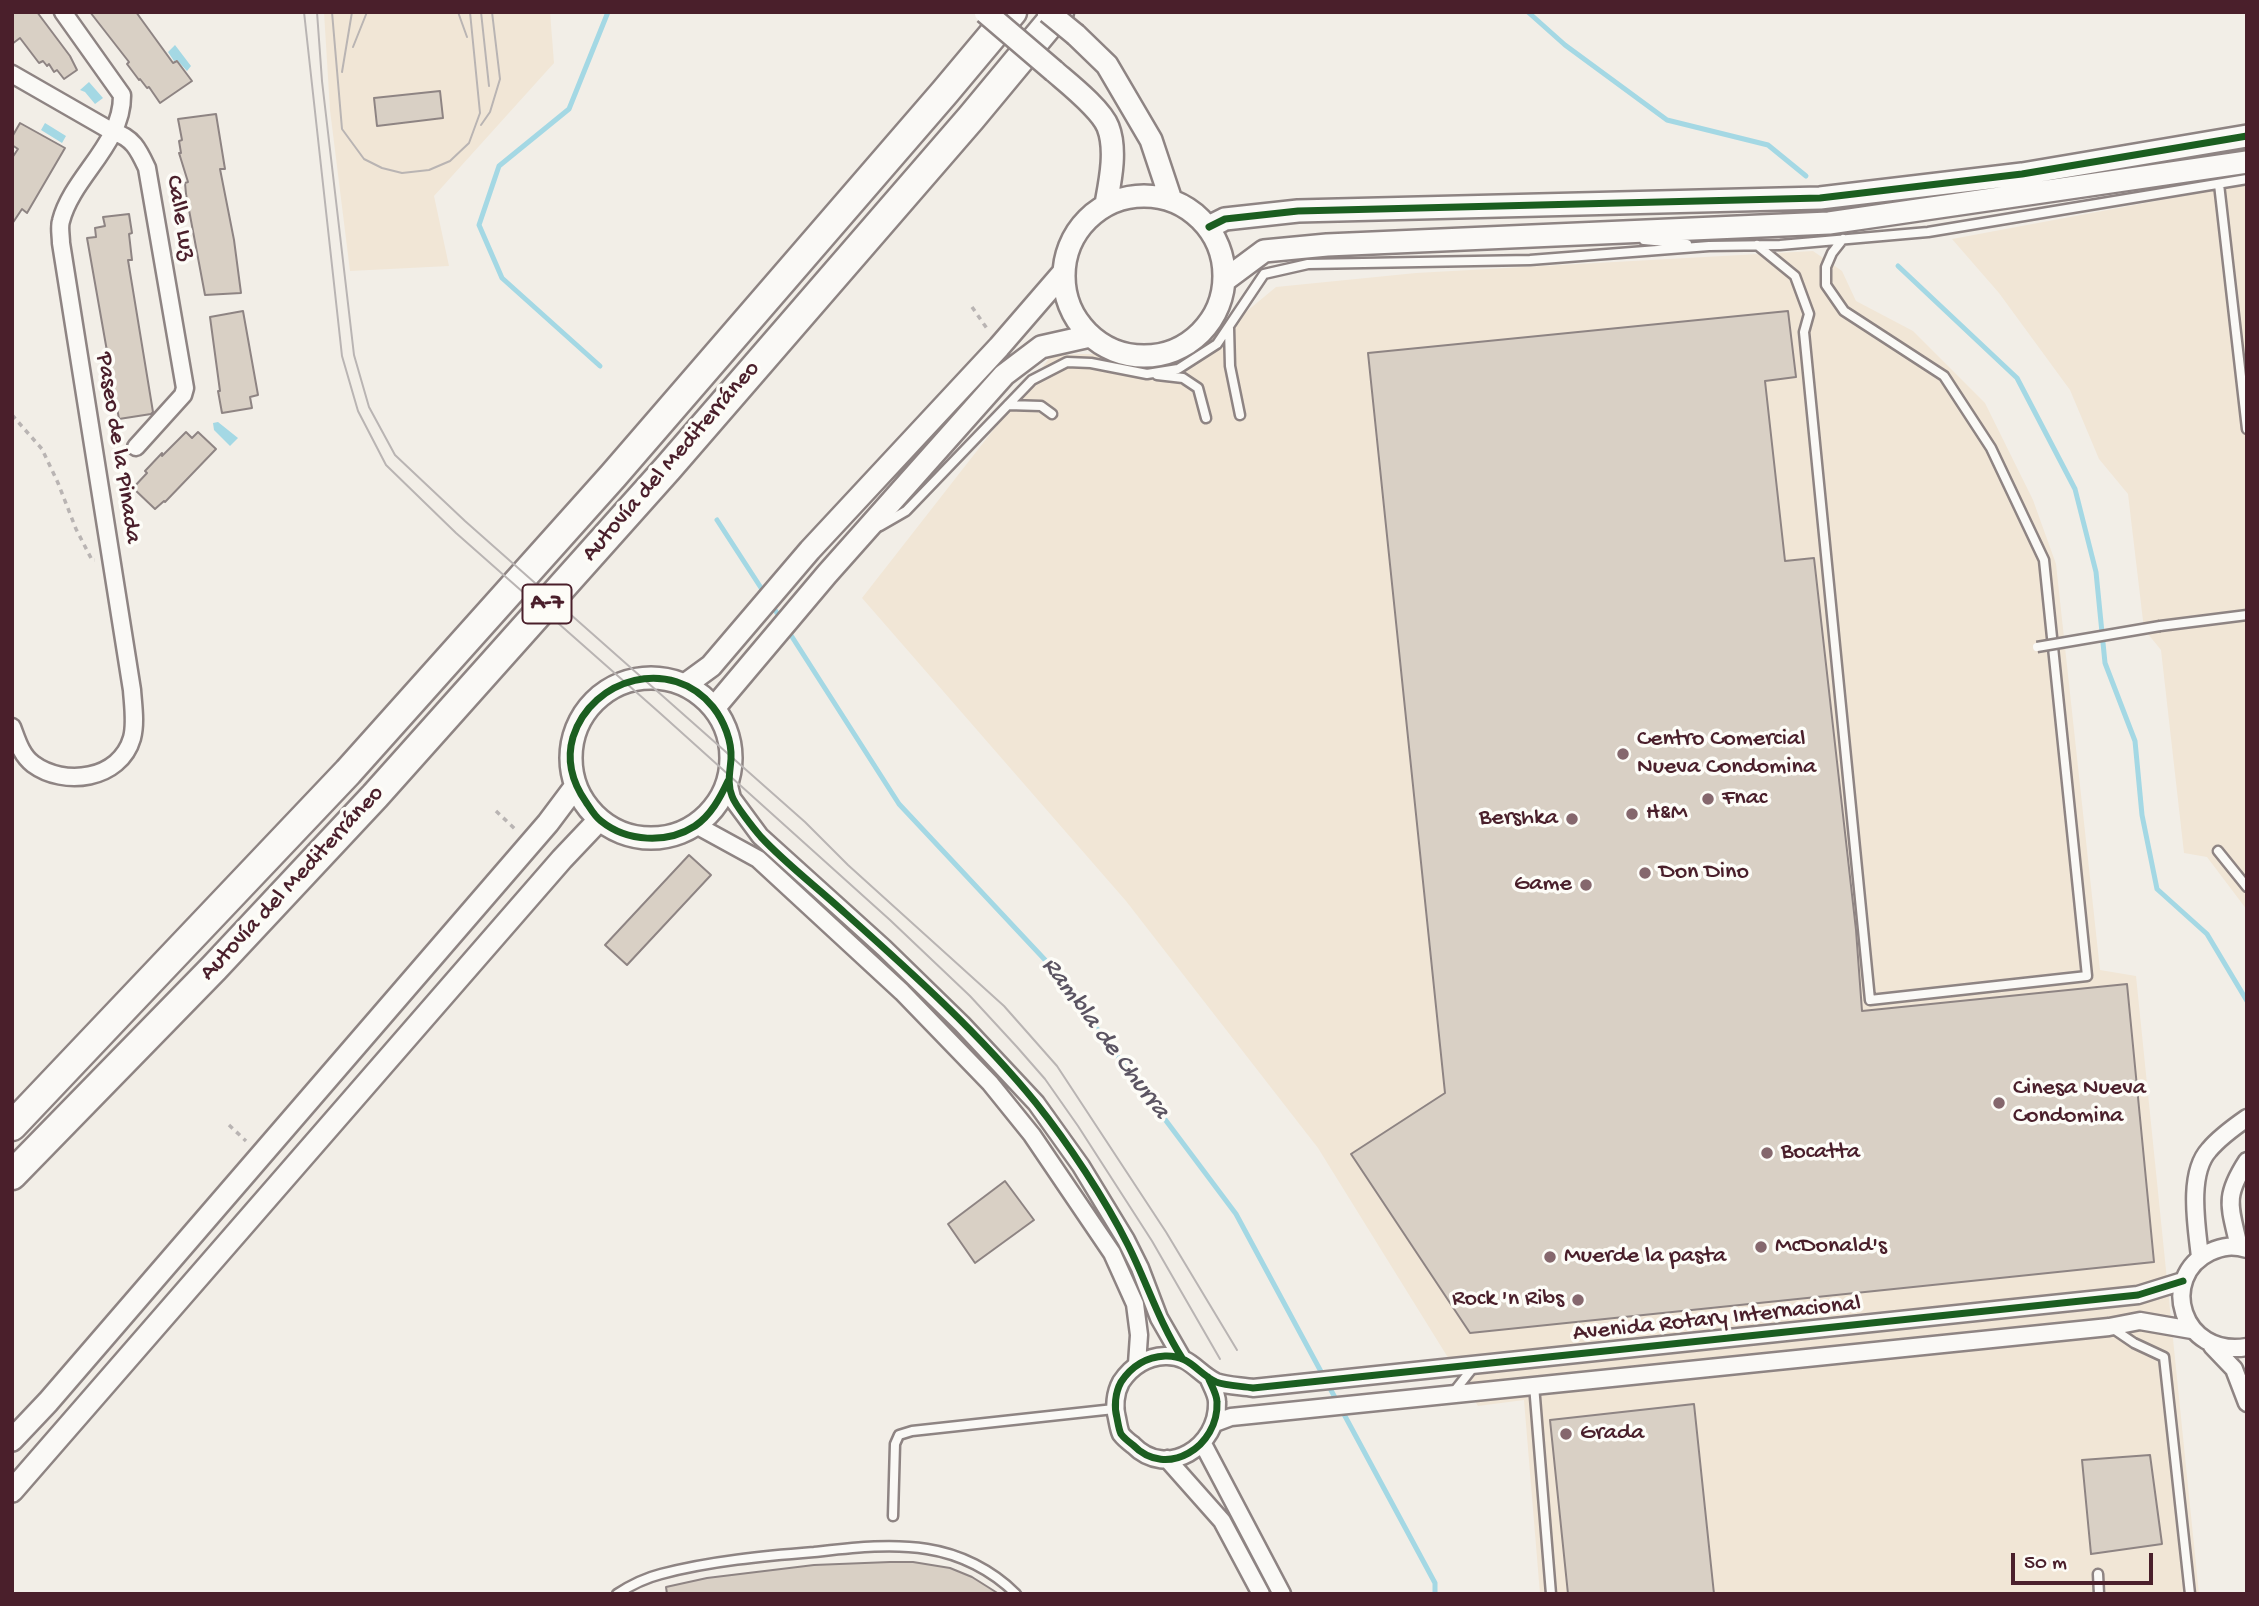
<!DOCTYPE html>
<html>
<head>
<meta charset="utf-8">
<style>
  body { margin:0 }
  #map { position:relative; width:2259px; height:1606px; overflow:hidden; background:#f2eee7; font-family:"Gochi Hand",sans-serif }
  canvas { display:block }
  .frame { position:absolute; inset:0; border:14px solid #4a1f2b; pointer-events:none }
  .scale { position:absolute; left:2011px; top:1553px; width:142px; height:32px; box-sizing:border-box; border:4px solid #4a1f2b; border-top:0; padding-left:9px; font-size:21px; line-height:24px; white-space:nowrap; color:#4a1f2b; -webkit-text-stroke:5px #fdfcf7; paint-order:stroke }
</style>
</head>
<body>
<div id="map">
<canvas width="2259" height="1606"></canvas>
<div class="frame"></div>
<div class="scale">50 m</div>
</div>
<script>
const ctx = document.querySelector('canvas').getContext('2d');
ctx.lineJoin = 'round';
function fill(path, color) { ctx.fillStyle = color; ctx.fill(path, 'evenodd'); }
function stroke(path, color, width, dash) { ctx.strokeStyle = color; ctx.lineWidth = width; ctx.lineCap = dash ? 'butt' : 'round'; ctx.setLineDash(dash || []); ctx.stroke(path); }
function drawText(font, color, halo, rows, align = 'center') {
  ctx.font = font + ' "Gochi Hand",sans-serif'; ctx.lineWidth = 7; ctx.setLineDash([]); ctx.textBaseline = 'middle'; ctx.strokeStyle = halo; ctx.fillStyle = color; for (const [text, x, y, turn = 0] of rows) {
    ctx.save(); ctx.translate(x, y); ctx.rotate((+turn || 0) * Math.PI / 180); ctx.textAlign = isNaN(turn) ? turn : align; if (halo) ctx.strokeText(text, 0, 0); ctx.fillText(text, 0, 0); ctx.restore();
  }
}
fill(new Path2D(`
  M324,12H550L554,63L434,196L449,266L350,271L330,110Z
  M2247,184V910L2207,857L2184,853L2161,650L2144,629L2128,494L2099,459L2070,390L1999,293L1952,239Z
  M1813,251L1842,271L1856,301L1913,331L1985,403L2033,500L2056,564L2100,970L2136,976L2199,1594H1540L1524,1400L1478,1406L1318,1148L1126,901L862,598L1051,356L1081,354L1163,355L1229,326L1276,287L1416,273Z`), '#f1e6d6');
fill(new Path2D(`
  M175,45L191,66L187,71L177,60L174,61L168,52Z
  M89,82L103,98L95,104L85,92L80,90Z
  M45,123L66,136L62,143L41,130Z
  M218,422L238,438L230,446L214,430L213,423Z`), '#a4d8e4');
stroke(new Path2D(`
  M1528,12L1565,45L1667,120L1768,145L1806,176
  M1898,266L2017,378L2075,489L2096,572L2105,663L2135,741L2142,815L2157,889L2207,934L2247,1001
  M600,366L502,278L479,225L499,166L569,109L608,12
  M717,520L765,594
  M770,602L782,621
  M787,629L899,804L1047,962L1236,1214L1435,1583V1594`), '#a4d8e4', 5);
const building = new Path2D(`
  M12,12H37L70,56L77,70L64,79L57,70L54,72L49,64L47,66L43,61L39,63L20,38L12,44Z
  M90,12H136L173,63L177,61L192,81L160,103L149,87L147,88L140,79L139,80L127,64L129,62Z
  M440,91L443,118L377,126L374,98Z
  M216,114L225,169H220L234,240L241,293L205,295L186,194L185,183L188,182L179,153H181L179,141L182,140L178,119Z
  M20,123L65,148L27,213L22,209L12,224V158L18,149L12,145V137Z
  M129,214L132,233L129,234L132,260H128L153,412L151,414L119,419L87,238L96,237L95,228L105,226L103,217Z
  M243,311L258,395L250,397L252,408L222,413L218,391H220L210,317Z
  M1788,311L1796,377L1765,381L1785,561L1814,558L1856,930L1862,1011L2127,984L2154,1262L1470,1333L1351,1154L1445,1093L1368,353Z
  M186,432L192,438L198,432L216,449L165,502L164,501L155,509L133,488L147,473L145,471L162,453V456Z
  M689,855L711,875L627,965L605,945Z
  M1005,1181L1034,1220L975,1263L948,1224Z
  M1694,1404L1714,1594H1568L1550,1420Z
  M2150,1455L2162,1544L2091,1554L2082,1460Z
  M890,1562H913L950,1568L972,1577L999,1594H667L666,1587L707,1578L814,1565Z`);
fill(building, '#d9d0c5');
stroke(building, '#8e8483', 2);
const lane = new Path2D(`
  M2219,184L2247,429
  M1644,240L1687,244
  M1757,245L1795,276L1809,314L1804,332L1870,1000L2087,976L2044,560L1991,448L1944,376L1844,311L1826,285V267L1832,253L1843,239
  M1229,328L1230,366L1240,415
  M1157,375L1183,378L1198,388L1206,418
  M1008,405L1041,406L1052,414
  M880,526L906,511L1032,380L1067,362L1091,363L1147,374L1178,369L1217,344L1264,274L1308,264L1530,260L1709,246L1780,245L1928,232L2247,179
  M2160,626L2247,615
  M2218,851L2247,887
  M2112,1328L2134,1343L2164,1357L2190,1594
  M1534,1385L1551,1594
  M1453,1393L1475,1365
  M893,1516L895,1444L899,1435L912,1431L1114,1409
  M2098,1574L2099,1594
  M617,1594C631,1585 645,1578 661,1574C710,1561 764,1556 814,1552C851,1548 890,1543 927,1549C960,1554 992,1570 1016,1594`);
const street = new Path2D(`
  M12,74L113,132C133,137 139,151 147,168L185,388L183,395L136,447
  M12,727C17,740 21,755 33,764C64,787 120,780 132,738C136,723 133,705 132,690L61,243C61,236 59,227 61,221C72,177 123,144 122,95L63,12
  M728,781L732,798L760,836L884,948L962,1024L1036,1103L1081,1166L1126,1240L1140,1268L1159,1318L1182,1358
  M696,825L758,859L902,992L990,1083L1032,1135L1112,1253L1135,1304L1139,1335L1137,1364
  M2239,1247C2230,1206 2223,1198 2247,1161
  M2247,1249C2233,1245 2223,1246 2210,1252C2158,1277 2181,1358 2247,1347
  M2200,1257C2197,1228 2187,1174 2209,1150C2219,1138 2234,1127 2247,1118
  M2212,1346L2234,1369L2247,1403
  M1208,1377C1211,1385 1217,1394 1217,1402C1219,1446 1167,1480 1133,1445C1129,1442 1124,1438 1121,1434C1119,1430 1118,1423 1117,1418C1114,1407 1115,1393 1121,1382C1131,1367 1146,1357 1165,1356C1190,1355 1197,1373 1216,1382C1227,1386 1242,1386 1253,1388L2138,1295L2183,1281
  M1215,1423L1231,1417L2109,1327L2140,1321L2192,1330
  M1203,1444L1282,1594
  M1167,1459L1222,1521L1261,1594`);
const secondary = new Path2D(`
  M1076,35L1107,65L1151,140L1171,200
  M1054,71C1069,84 1101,109 1108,127C1117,150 1110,182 1106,204
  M1064 276a80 80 0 1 1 160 0a80 80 0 1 1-160 0Z
  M1209,227L1225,219L1298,211L1820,198L2022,174L2247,136
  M1225,280L1264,251L1327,245L1829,223L2247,162
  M571 758a80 80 0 1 1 160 0a80 80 0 1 1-160 0Z
  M685,685L711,666L810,550L999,347L1063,273
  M714,708L827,574L1004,375L1041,347L1090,336
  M12,1440L48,1402L548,823L575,787
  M12,1491L562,859L599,820`);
const highway = new Path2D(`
  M12,1126L348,772L613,476L945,92L1012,12
  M12,1175L214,968L375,796L668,468L971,118L1059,12`);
stroke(lane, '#8e8483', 13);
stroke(street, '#8e8483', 21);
stroke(secondary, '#8e8483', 26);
stroke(highway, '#8e8483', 33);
stroke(new Path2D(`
  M972,307L988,330
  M12,415L42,449L58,483L76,529L92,560H95
  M496,811L516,830
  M229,1125L246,1141`), '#b9b4b3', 3.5, [5, 5]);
stroke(lane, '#faf9f6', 8);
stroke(street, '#faf9f6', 16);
stroke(secondary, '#faf9f6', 21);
stroke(highway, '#faf9f6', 28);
stroke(new Path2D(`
  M304,12L342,356L358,411L386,465L456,533L661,714L890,920L970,996L1017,1047L1045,1079L1078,1126L1152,1241L1220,1359
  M317,12L322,81L354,355L369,407L395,455L465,521L805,822L848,865L1004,1006L1057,1066L1166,1232L1237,1350
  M332,12L342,129L364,159L382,168L402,173L429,170L450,161L469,143L480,113L470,12
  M458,12L467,37
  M481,12L489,86
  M353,47L367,12
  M342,72L352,12
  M481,125L490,112L500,79L492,12`), '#b9b4b3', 2);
const laneBridge = new Path2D(`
  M2037,647L2160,626`);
const secondaryBridge = new Path2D(`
  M985,12L1054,71
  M1048,12L1076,35`);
stroke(laneBridge, '#8e8483', 13, []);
stroke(secondaryBridge, '#8e8483', 26, []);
stroke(laneBridge, '#faf9f6', 8);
stroke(secondaryBridge, '#faf9f6', 21);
stroke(new Path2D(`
  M1209,227L1225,219L1298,211L1820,198L2022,174L2247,136
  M728,781C720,798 711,815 695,826C667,844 627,842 601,821C595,817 590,808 586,802C572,782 566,761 573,737C592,677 672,656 713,707C724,721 732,741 731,759C730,772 727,784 732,796C735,805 754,829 761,837C786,864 818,888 845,913C911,972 980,1034 1036,1103C1068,1143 1105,1199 1128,1245C1147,1283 1159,1322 1182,1358
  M1208,1377C1211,1385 1217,1394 1217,1402C1219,1446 1167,1480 1133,1445C1129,1442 1124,1438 1121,1434C1119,1430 1118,1423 1117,1418C1114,1407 1115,1393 1121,1382C1131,1367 1146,1357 1165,1356C1190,1355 1197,1373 1216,1382C1227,1386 1242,1386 1253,1388L2138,1295L2183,1281`), '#1b5e20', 7);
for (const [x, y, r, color] of [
  [1623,754,7,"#85676d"],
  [1708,799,7,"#85676d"],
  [1632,814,7,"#85676d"],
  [1572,819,7,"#85676d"],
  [1645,873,7,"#85676d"],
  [1586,885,7,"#85676d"],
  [1999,1103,7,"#85676d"],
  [1767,1153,7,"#85676d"],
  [1761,1247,7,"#85676d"],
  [1550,1257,7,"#85676d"],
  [1578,1300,7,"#85676d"],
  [1566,1434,7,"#85676d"]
]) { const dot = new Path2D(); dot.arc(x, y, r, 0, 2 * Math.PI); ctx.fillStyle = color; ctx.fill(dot); stroke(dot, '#fdfcf7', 2.5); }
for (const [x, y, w] of [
  [547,604,49]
]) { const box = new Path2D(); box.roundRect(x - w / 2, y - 19.5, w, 39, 5); ctx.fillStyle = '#fdfcf7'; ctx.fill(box); stroke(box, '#4a1f2b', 2); }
drawText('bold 23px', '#4a1f2b', null, [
  ["A-7",547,604]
]);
drawText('24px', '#4a1f2b', '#fdfcf7', [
  ["Calle Luz",179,218,80],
  ["Paseo de la Pinada",117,448,81],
  ["Autovía del Mediterráneo",672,462,-49],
  ["Autovía del Mediterráneo",293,884,-47],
  ["Avenida Rotary Internacional",1717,1320,-6]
]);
drawText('24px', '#4a1f2b', '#fdfcf7', [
  ["Centro Comercial",1637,740],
  ["Nueva Condomina",1637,768],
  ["Fnac",1722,799],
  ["H&M",1646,814],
  ["Bershka",1558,819,"right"],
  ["Don Dino",1659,873],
  ["Game",1572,885,"right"],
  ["Cinesa Nueva",2013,1089],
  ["Condomina",2013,1117],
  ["Bocatta",1781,1153],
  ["McDonald's",1775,1247],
  ["Muerde la pasta",1564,1257],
  ["Rock 'n Ribs",1564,1300,"right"],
  ["Grada",1580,1434]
], 'left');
drawText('italic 26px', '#5b5462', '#fdfcf7', [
  ["Rambla de Churra",1104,1039,53]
]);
</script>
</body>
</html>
